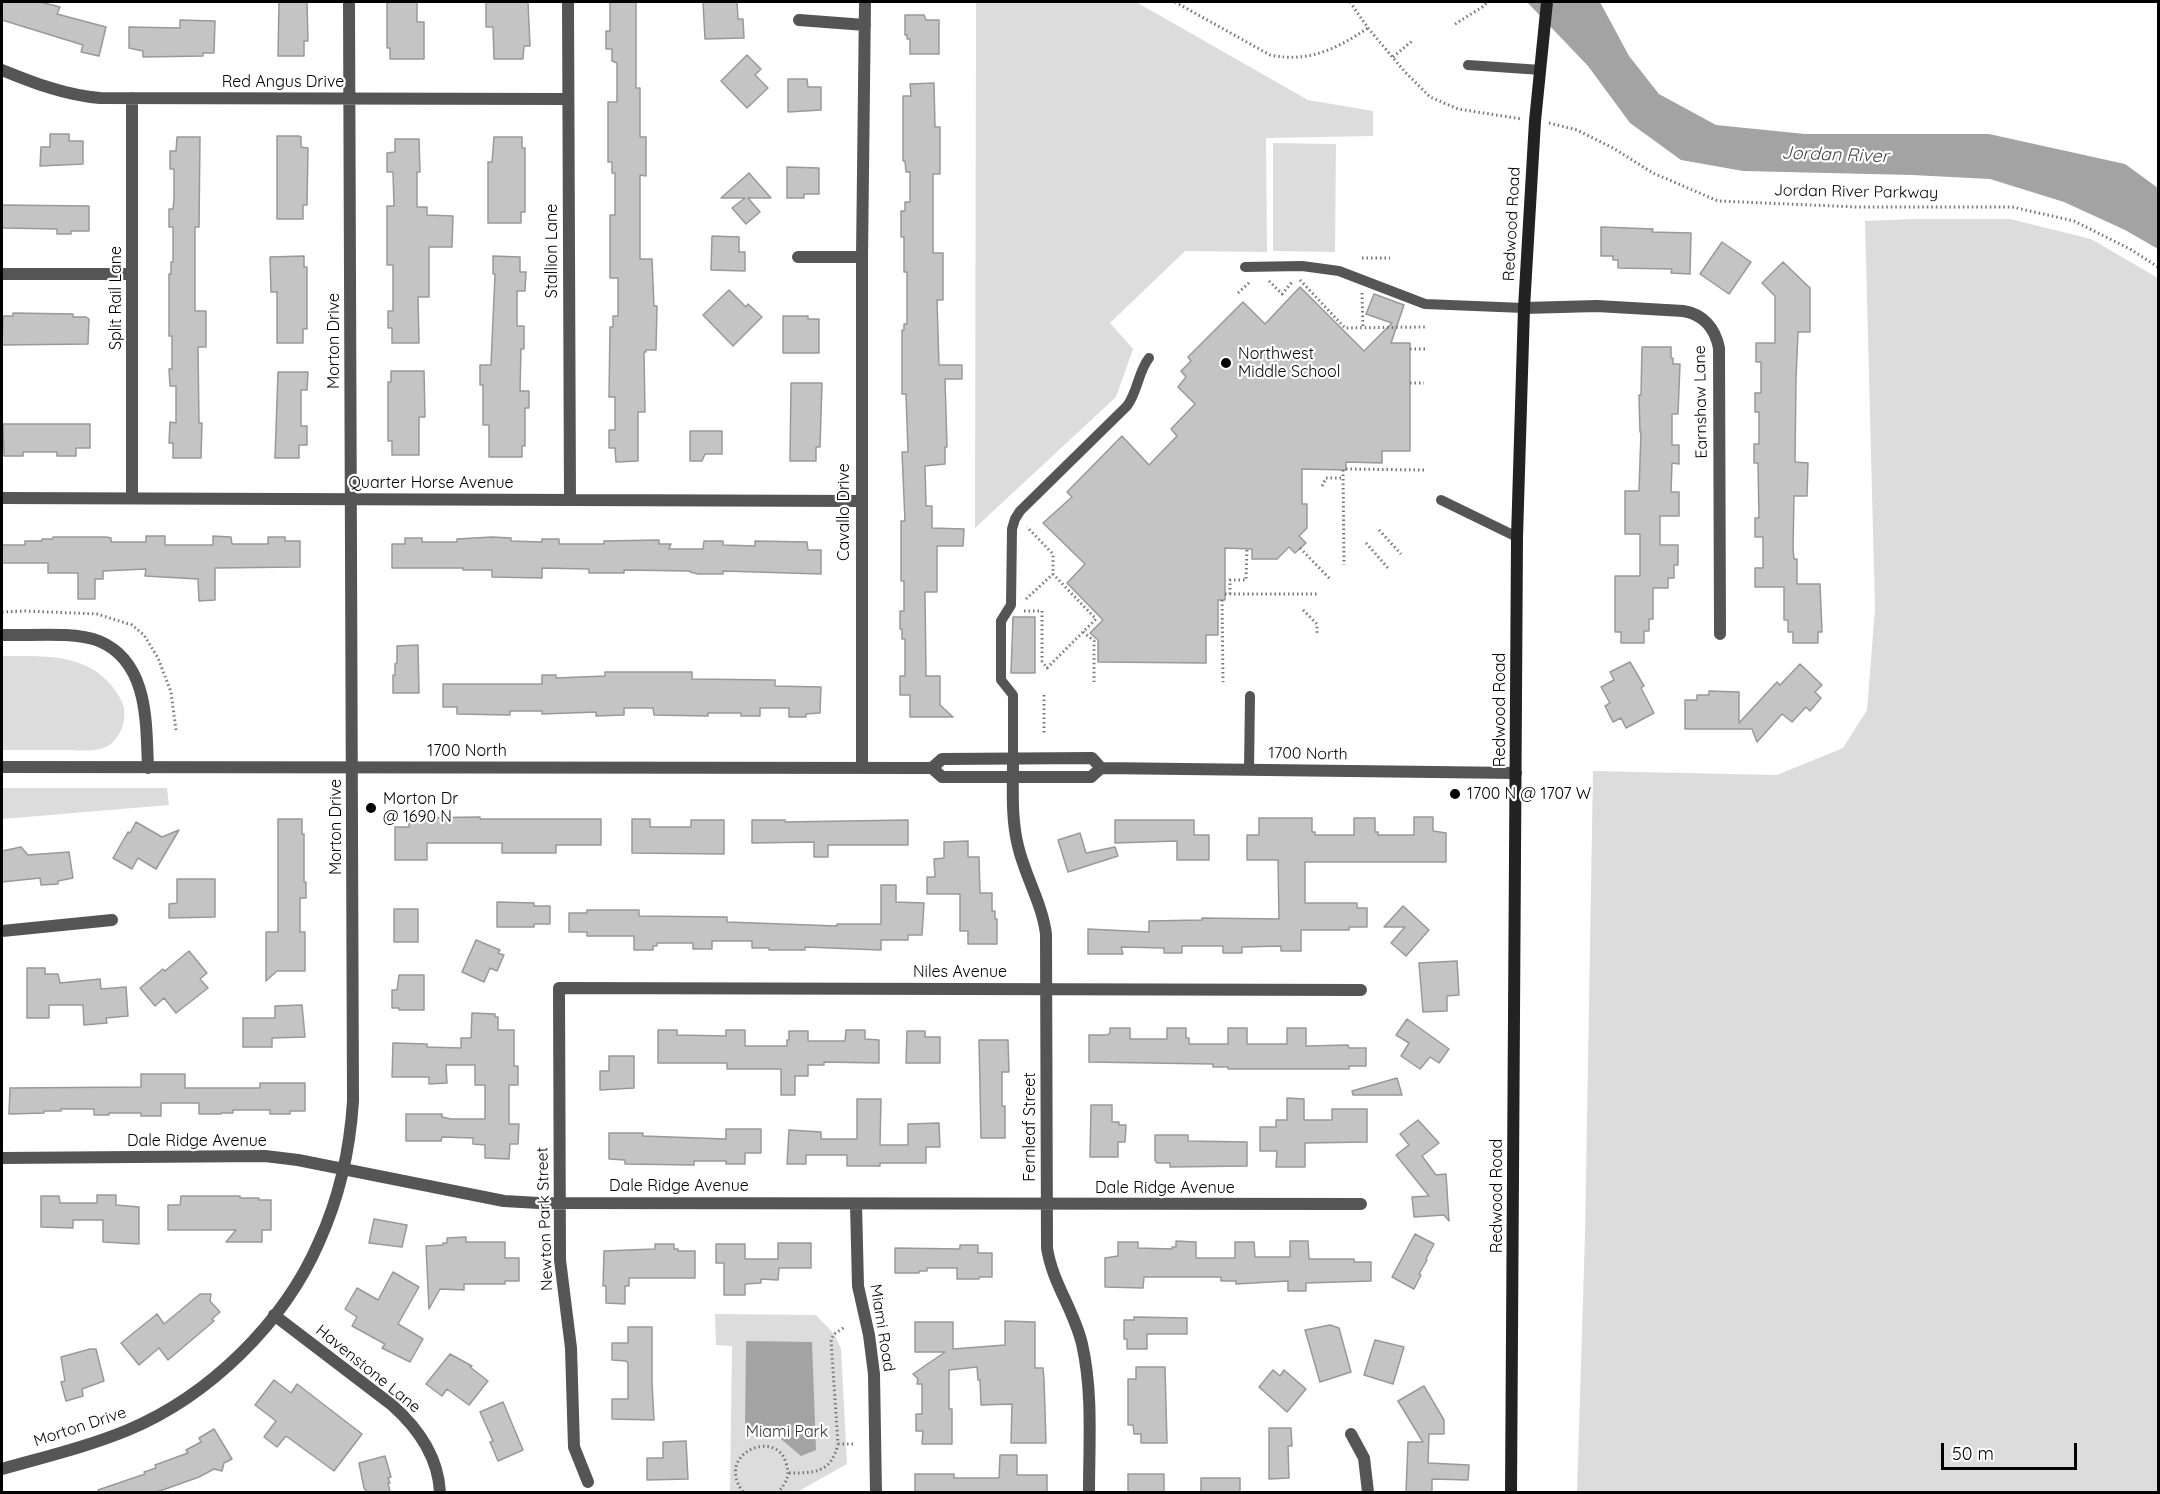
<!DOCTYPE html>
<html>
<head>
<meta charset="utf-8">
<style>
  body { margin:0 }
  #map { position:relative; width:2160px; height:1494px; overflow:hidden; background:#fff; font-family:Quicksand,sans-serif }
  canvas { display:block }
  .frame { position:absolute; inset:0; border:3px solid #000; pointer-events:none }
  .scale { position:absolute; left:1941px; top:1443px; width:136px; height:27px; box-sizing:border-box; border:3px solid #000; border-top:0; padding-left:8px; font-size:18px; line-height:21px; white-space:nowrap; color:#000; -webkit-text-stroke:4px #fff; paint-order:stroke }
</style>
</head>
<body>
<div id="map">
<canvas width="2160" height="1494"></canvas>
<div class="frame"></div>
<div class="scale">50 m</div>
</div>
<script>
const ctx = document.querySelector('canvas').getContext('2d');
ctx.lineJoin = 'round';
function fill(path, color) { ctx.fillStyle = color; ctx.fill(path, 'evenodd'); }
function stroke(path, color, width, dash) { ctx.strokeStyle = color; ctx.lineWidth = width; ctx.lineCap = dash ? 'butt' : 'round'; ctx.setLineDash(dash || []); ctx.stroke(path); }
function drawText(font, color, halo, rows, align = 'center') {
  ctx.font = font + ' Quicksand,sans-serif'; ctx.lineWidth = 4.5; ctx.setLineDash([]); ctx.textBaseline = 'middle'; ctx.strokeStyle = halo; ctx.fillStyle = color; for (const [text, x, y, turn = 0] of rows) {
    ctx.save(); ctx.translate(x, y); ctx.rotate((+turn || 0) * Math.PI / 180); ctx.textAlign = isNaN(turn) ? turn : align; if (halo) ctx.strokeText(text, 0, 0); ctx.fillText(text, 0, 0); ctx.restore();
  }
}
fill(new Path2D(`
  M976,2H1136L1308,100L1373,111V136L1266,138L1267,252L1185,251L1110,323L1133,349L1116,397L975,528Z
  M1273,143L1336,144L1335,252L1273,251Z
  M1913,219H2010L2091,239L2158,278V1492H1577L1585,1235L1593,771L1777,775L1843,748L1867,710L1875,609L1865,221Z
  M2,656C43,656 88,652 115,690C122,700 126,708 124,720C122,732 115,744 103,748C92,752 78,750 66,750C45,750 23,750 2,750Z
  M2,788H167L169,805L2,819Z
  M715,1314L816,1315L834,1334L841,1348L847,1464L797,1492H730L732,1346L716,1345Z`), '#dcdcdc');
fill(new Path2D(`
  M1527,2H1600L1629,56L1659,94L1716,125L1805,134H1989L2125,164L2158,188V249L2125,230L2064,202L1990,179L1912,175L1743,171L1681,160L1630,123L1588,66Z
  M746,1341L812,1342L816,1450L801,1456L775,1434L745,1430Z`), '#a3a3a3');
const building = new Path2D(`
  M2,2H40L60,7L57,14L106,27L99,56L81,52L83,45L2,20Z
  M279,2H307L308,41H304V56H278Z
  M387,2H417V22H424V59H390V48H387Z
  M486,2H528L530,46H524L523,59H494L493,27H486Z
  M610,2H636V88H640V137H646V176L640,175V259H652L654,306H657L656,350H646V352H644L645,412H638V461L616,462L615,448H609V430H615V397H609L610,327H613V316H618V278H610V215H615V173H612V162H608V102H617V63L612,61V49H606V31H610Z
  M703,2H737L738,19H743L744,38L705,39Z
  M905,15H924L926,20H939V54H910V39H907V35H905Z
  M180,20L215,21L214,53H203V56L143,57V51L129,48V27L180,28Z
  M747,55L761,69L755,75L768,88L747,108L721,81Z
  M788,79H807L808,87H821V110L788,112Z
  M934,83L935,127H940V174H933V253H943V300H937L939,365H962V379H945L947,447H945V464L925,466L926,506H932V528L964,529L963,546H937V592H925L926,676H940V705L953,717H910V695H900V676H905V639H902V629H900V611H904V581H901V521H905L902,452H908L906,394H902V330H904V324H907V272H904V237H901V211H905V202H910V172H906L905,161H903V96H911L910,84Z
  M50,134H69V141H83V164L40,166L41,147H50Z
  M277,136H299L301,137V147L308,148L307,205H303V219H277Z
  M177,137H200L199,227H195V311H206V347H198L199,423H202L201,458H173V443H169L170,422L176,423V386H170L169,369H172V336H169V274H171V262H173V227H169V209H173L174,198V169H170V151H176Z
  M494,137H522V148H525V212H521V223H488V162H492Z
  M395,139H419L420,172H417V207H427V215L453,216L452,247H429V297H418L419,343H392V328H388V311H393V265H387V206H394L393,172H387V153L395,152Z
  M787,167L819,168V194H804V198H787Z
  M749,173L771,198H748L760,212L746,224L732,208L745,198H721Z
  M2,205L89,206V231H71V234H57V229L4,228L2,226Z
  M1601,227L1653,229L1652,232L1691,233L1690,274L1671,273L1672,269L1618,268V260H1613V256H1601Z
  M712,236L739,237V252H745V271L711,270Z
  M1722,242L1751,262L1729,294L1700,274Z
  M304,256V267H307V329H303V343H277V292H271L270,257Z
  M493,256L520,257V272H526L525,291H517V326H524V349H521L520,391H529V408H525V446H522V457H489V425H483V385H480V365H491L495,274H493Z
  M1783,262L1810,288V332H1798L1796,379L1795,462L1808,463L1807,496H1794L1793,549L1794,559H1797V584H1820L1822,632H1818V643H1793V632H1788V620H1784V587H1755V568H1763V537H1755V518H1759L1758,463H1754V444H1759V412H1755V393H1761V362H1756V343H1775V296L1762,283Z
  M1300,287L1364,351L1392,323L1366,314L1374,294L1404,305L1391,343H1410V451H1382V463L1346,462V470L1302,469V504H1307V528L1299,536L1306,543L1295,553L1289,547L1277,559H1252V549L1225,548V600H1218V635H1206V663L1098,662V640L1090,633L1103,620L1067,583L1085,564L1043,523L1072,497L1067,492L1122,436L1149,465L1177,436L1171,429L1195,404L1178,387L1186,377L1181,371L1191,361L1188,357L1243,302L1265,324Z
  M729,290L746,307L748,304L762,317L733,346L703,315Z
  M13,313L73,314V317H86L89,319L88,344L2,345L3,316H13Z
  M783,316H808V319H819V353H783Z
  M1642,347H1671V358H1673V364H1680L1678,414H1672V445H1679V464L1672,463L1671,492H1679V516H1660V545H1678V565H1674V578H1668V588H1653V619H1649V631H1644V643H1621V632H1615V576H1640V534H1625V491H1639L1641,432H1640L1639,395H1641Z
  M391,371H424L425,417H419V455H392V441H388V382H391Z
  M278,372H308L307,390H301V426H307V445H299V458H275Z
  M791,383H822L820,447H816V461H790Z
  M3,424H90V448H76V456H57V452H23V456H4Z
  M690,431H722V454H705L702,461H690Z
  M146,536H165V545H213V536L231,537L232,544H268V537H285V541H300V567L215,568V600L199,601L198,579L145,576L146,569L103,571V579H95V599H78V573H48V563H2V545H25V541H42V539H53V537H106L111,538V542H146Z
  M492,537L511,538V541L542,542V539H559V544H604V541L659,540V544H671L669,549H703L704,541H723V545L755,546V541L807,542L808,550H821V574L723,571V574H698L690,572V571L624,570V573H589V569L542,568V578L492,577V570H463V568H392V544H405V538H422V542H457V539Z
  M1013,617H1035V673H1011Z
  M418,645L419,693H393V675H395V664L397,663V646Z
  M1630,662L1644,686L1641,688L1654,713L1626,728L1621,718L1613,722L1605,706L1610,703L1601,687L1614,680L1610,672Z
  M1800,664L1822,685L1815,692L1821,698L1810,711L1806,707L1792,722L1782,714L1757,742L1752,729H1685V700H1697V695H1709V691L1739,692V723L1777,682L1780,685Z
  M605,672H692V679L775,680V686L821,687L820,713L806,714V717H789V708H760V716H741V713H708V716L654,715L653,708H624V715L596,716V712L542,714V711H510V715L457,714V707H443V684H542V675H556V678L605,676Z
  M480,817V819H601V845H556V853H502V843H427V860H395V827H409V818Z
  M1414,817H1433V831L1446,833V862H1305V903H1357V908H1367V927H1349V930H1301V951H1281V946L1242,947V953H1223V946H1182V953H1164V948L1121,947L1123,954H1088V929L1149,932V921L1202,920V918L1279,919L1278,860H1247V835H1259V818H1312V832H1315V835H1354V818H1375V832H1378V835H1414Z
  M278,819H302V834H304V882H306V898H300V932H305V971H277L266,981V932H278Z
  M632,819H650V827H691V820H724V854L632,853Z
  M752,820H785V822L908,820V845H828V857H814V842L752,843Z
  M1115,820H1194V835H1209V860H1177V841L1115,843Z
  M136,822L162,837L179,830L156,869L138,858L132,869L113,858L128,832L130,833Z
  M1080,833L1086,853L1115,847L1118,856L1068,872L1058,840Z
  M968,841V857H979L980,893H992V911H995V919H997V944H968V931H960V894H927V877H935L934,859L944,858V842Z
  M21,847L28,855L69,852L73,878L58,881V884L41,885L40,878L2,882V851Z
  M177,879H215V917L169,918V904L177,903Z
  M881,885H896V902L924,903L922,935H908V940H881V950L805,947V950H769V948H752V941H712V949H693V943H657V946H653V950H634V936H587V932H569V913H587V910H639V916L727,917V922L837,926V924H881Z
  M497,902L534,903V906H550V924H534V927H497Z
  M1403,906L1429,930L1406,956L1391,943L1405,927H1384Z
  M394,909H418V942H394Z
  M476,940L500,950L498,953L504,955L497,971L490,968L484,982L462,972Z
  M189,951L207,973L200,979L208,988L176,1013L164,998L155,1006L140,988L163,969L165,971Z
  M1457,961L1459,995L1447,996V1011L1423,1012L1419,963Z
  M27,968H45V974H58L60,983L100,979L101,989L126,987L128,1016L106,1018L107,1023L84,1025L83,1005H49V1018H27Z
  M399,975H424V1010H399V1008H392V990H397Z
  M302,1005L305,1037L272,1038V1047H243V1018H275V1006Z
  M472,1013L495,1014V1017H498V1030H514V1066H518V1085H509V1124H519L518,1144H510L509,1159L485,1158V1145L473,1144V1138L442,1137L441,1141H406V1114H442V1117L451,1119H485V1085H475V1065H446L447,1083L429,1084V1077H392L393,1043L427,1044V1047L461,1048V1038H471Z
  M1407,1019L1449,1049L1439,1063L1430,1057L1420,1069L1401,1056L1409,1043L1396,1035Z
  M1110,1028H1130V1039H1167V1028H1186V1038H1189V1044H1228V1028H1247V1044H1287V1028H1306V1046L1348,1045L1349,1048H1366V1066H1349V1069H1228V1067H1213V1064L1089,1062V1035H1107L1110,1033Z
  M658,1030H677V1035L726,1036V1030H745V1046H787V1040H789V1031H808V1041H845L846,1030H865V1039L879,1040V1063L824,1062V1065H808V1076H795V1095H781V1069H727V1063H658Z
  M907,1031H925V1037H940V1063H906Z
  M979,1040H1008L1009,1072H1002V1106H1005V1138H981Z
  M609,1056H634V1088L600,1090V1071H609Z
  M141,1074H185V1088H260V1083H305V1111H290V1114H270V1110H233V1113H221V1114H199V1103H161V1116H141V1113H109V1115H94V1109H61V1111H44V1113L9,1114L10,1088L141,1087Z
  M1397,1078L1402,1095H1353L1352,1091Z
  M1287,1098L1304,1099V1120H1332V1109H1367V1142L1305,1143V1167H1276L1277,1151H1260V1127H1276V1120H1287Z
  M857,1099H881L880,1145H908V1124L939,1123L940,1147H926V1163H880V1166H847V1155H806V1164H787L789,1130L821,1132V1139H857Z
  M1091,1105H1112V1122H1119V1125H1126L1125,1142H1118V1157H1090Z
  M1418,1120L1439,1143L1422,1156L1436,1175L1446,1174L1449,1221L1444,1215L1414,1217L1412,1197L1429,1196L1396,1155L1409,1145L1400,1134Z
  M726,1129H761V1153H745V1164H726V1161H694V1165L625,1164V1160L609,1159V1133H643V1136L726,1139Z
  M1155,1135H1188V1141L1247,1142V1166L1170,1167V1163H1157L1155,1160Z
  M97,1195H116V1205L139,1207V1244L103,1242V1220H73V1228L41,1227V1196H59L60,1203H97Z
  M181,1196H240V1198H259V1200H271V1230H262V1242H226L236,1230H168V1205H180Z
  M374,1219L407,1225L402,1247L369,1243Z
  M1415,1234L1434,1244L1426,1259L1427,1260L1419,1274L1421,1275L1414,1289L1392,1277Z
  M466,1237V1242H505V1258H519V1281H505V1284H464V1290L440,1289L429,1309L426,1246L443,1245V1243H447V1238Z
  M1176,1241L1196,1242V1258H1235V1242H1254L1255,1257H1290V1241H1308L1309,1259H1354V1262H1371V1281L1306,1283V1291H1288V1281L1236,1284V1281H1221V1277H1144L1143,1288L1105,1287V1258L1118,1256V1242H1138V1248L1172,1249V1247H1176Z
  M778,1243H811V1268H779L778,1280L761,1279V1283L745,1284V1295H724V1263H716V1244H745V1259H778Z
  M655,1244H674V1249H678V1251H695V1278H629V1286H625V1304L606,1303V1286H603L604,1251L655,1249Z
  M960,1245H978V1253H992V1277H979V1279H957V1268H927V1271H919V1273H895V1248L960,1249Z
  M393,1272L419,1287L398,1324L423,1339L410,1362L382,1348L385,1344L352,1326L357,1317L345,1309L357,1288L378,1300Z
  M200,1294H211L210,1301L220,1312L212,1319L214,1321L168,1360L159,1348L139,1365L121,1343L157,1314L164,1324Z
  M1134,1317L1187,1318V1334H1147V1349H1127V1339H1124V1320H1134Z
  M1005,1321L1035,1322V1368H1043L1044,1379L1046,1443H1011L1012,1404L981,1405L980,1380H978L977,1367L949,1370V1409H952V1444H922L923,1431H916V1414H922V1384H917L918,1379L913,1374L945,1352H915V1322H953V1349L1005,1345Z
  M1330,1325L1339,1328L1351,1372L1320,1382L1305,1330Z
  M628,1327H652V1383L654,1420L612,1419V1399H628V1363L626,1361L612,1360V1343H628Z
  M1375,1340L1404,1347L1393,1384L1364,1375Z
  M90,1349H96L104,1381L82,1389L83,1396L66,1401L61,1382L65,1381L61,1357Z
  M450,1354L472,1366L470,1367L488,1381L469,1405L447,1389L442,1396L426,1384Z
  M1136,1367H1165L1167,1443H1141V1434H1134L1133,1425H1128V1379H1136Z
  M1273,1370L1280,1376L1284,1370L1306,1389L1287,1412L1259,1387Z
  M274,1380L291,1393L297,1384L362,1434L334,1471L286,1436L277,1447L264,1437L276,1421L255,1405Z
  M1424,1386L1444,1420V1434H1429L1428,1463L1469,1465L1468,1480L1432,1479V1492H1406L1408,1442H1423L1398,1401Z
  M503,1402L523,1450L498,1461L490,1442L493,1441L480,1412Z
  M1269,1428H1291L1292,1446H1288L1289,1478L1269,1479Z
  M214,1429L232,1459L224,1463L222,1471L214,1469L199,1477L157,1492H99L98,1490L145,1474L144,1472L156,1468L155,1465L188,1453L186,1450L201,1442L199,1438Z
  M686,1441L688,1479L647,1480V1458H663V1442Z
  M1000,1455H1017V1475H1047V1492H915V1474H954V1478H999Z
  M385,1456L391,1477L388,1478L390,1483H388L390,1492H367L364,1488L359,1463Z
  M1128,1474H1164V1492H1128Z
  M1201,1478H1240V1492H1201Z`);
fill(building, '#c4c4c4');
stroke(building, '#999', 1.5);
stroke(new Path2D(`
  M1175,2L1270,55C1309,63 1336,49 1368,28
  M1350,2L1368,28L1405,72L1430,97L1458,109L1522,119
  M1455,24L1484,6L1487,2
  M1393,57L1412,41
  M1549,123L1577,130L1613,148L1653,173L1718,201L1857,207H2012L2074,221L2130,249L2158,267
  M1362,258H1390
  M1300,280L1345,328L1425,327
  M1269,281L1282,294L1293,281
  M1238,293L1251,281
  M1362,293L1363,328
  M1410,349H1425
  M1410,383H1424
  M1346,469L1424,470
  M1343,470L1344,565
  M1322,486L1326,478H1343
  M1379,530L1401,554
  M1366,543L1388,568
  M1300,548L1331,580
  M1225,594H1318
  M1230,594V580H1246L1247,549
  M1026,599L1053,574
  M1222,600L1223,682
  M1303,610L1317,624V633
  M1024,611H1042V661L1047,668L1096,619L1053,574V554L1027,527
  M2,612L25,611L97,614L132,625L144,635L158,658L171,692L176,730
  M1083,632L1094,641V682
  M1044,695V735
  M838,1444H855
  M789,1473C815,1473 831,1473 838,1444L831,1340L834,1334L845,1327
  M743,1492C714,1453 777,1428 786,1463C790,1476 787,1482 778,1492`), '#777', 3, [1.5, 3]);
stroke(new Path2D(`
  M1468,65L1541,70
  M1245,267L1302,266L1339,271L1425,304L1524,308
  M1441,500L1517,537
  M1013,759V695L1001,680V621L1011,605L1012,529L1015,519L1020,511L1127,406C1138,391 1138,372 1149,358
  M1249,770L1250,696`), '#555', 10);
stroke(new Path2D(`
  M568,2L570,500
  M799,20L865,25
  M2,70C34,83 65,95 100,98L568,99
  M132,98V498
  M798,257H862
  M2,274H132
  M1524,308L1597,306L1683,311C1703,314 1715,328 1719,348L1720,634
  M2,498L861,501
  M1013,759C1013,788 1011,818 1018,846C1025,876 1042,903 1046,934L1047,1248C1052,1282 1074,1310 1082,1344C1093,1392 1089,1443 1089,1492
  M862,767V257L865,2
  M2,931L112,920
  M2,1158L265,1156L298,1160L504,1201L539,1203L1361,1204
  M856,1204L858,1286L869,1335L874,1374L876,1492
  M274,1315L392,1405C418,1428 438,1456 440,1492
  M1351,1434L1364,1458L1368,1492
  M2,1469C44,1457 87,1447 128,1430C209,1396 284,1323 319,1242C339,1198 350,1149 353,1101L349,2
  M588,1482L574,1447L571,1348L560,1260L559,988L1361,990`), '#555', 12);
stroke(new Path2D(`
  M2,635C30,636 73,631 99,641C149,662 146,723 148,768
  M2,767L932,768L942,777H1091L1101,768
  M932,768L942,759L1092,758L1101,768L1516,773`), '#555', 12);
stroke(new Path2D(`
  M1511,1492L1517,537L1524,308L1535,121L1547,2`), '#222', 12);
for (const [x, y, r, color] of [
  [1226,363,6,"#000"],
  [1455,794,6,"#000"],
  [371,808,6,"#000"]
]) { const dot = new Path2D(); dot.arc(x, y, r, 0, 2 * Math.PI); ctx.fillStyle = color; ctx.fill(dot); stroke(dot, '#fff', 2); }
drawText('16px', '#000', '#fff', [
  ["Red Angus Drive",283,82],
  ["Jordan River Parkway",1856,192,1],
  ["Redwood Road",1512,224,-87],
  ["Stallion Lane",552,251,-90],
  ["Split Rail Lane",116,298,-90],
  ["Morton Drive",334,341,-90],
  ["Earnshaw Lane",1701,402,-91],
  ["Quarter Horse Avenue",431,483],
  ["Cavallo Drive",844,512,-90],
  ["Redwood Road",1500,710,-90],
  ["1700 North",467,751],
  ["1700 North",1308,754,1],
  ["Morton Drive",336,827,-90],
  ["Niles Avenue",960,972],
  ["Fernleaf Street",1030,1127,-90],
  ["Dale Ridge Avenue",197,1141],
  ["Dale Ridge Avenue",679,1186],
  ["Dale Ridge Avenue",1165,1188],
  ["Redwood Road",1497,1196,-90],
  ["Newton Park Street",545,1219,-92],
  ["Miami Road",882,1328,81],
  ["Havenstone Lane",368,1369,39],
  ["Morton Drive",80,1427,-18]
]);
drawText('16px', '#000', '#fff', [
  ["Northwest",1238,354],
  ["Middle School",1238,372],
  ["1700 N @ 1707 W",1467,794],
  ["Morton Dr",383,799],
  ["@ 1690 N",383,817]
], 'left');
drawText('16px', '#333', '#fff', [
  ["Miami Park",787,1432]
]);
drawText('italic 18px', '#444', '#fff', [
  ["Jordan River",1835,155,2]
]);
</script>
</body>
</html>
